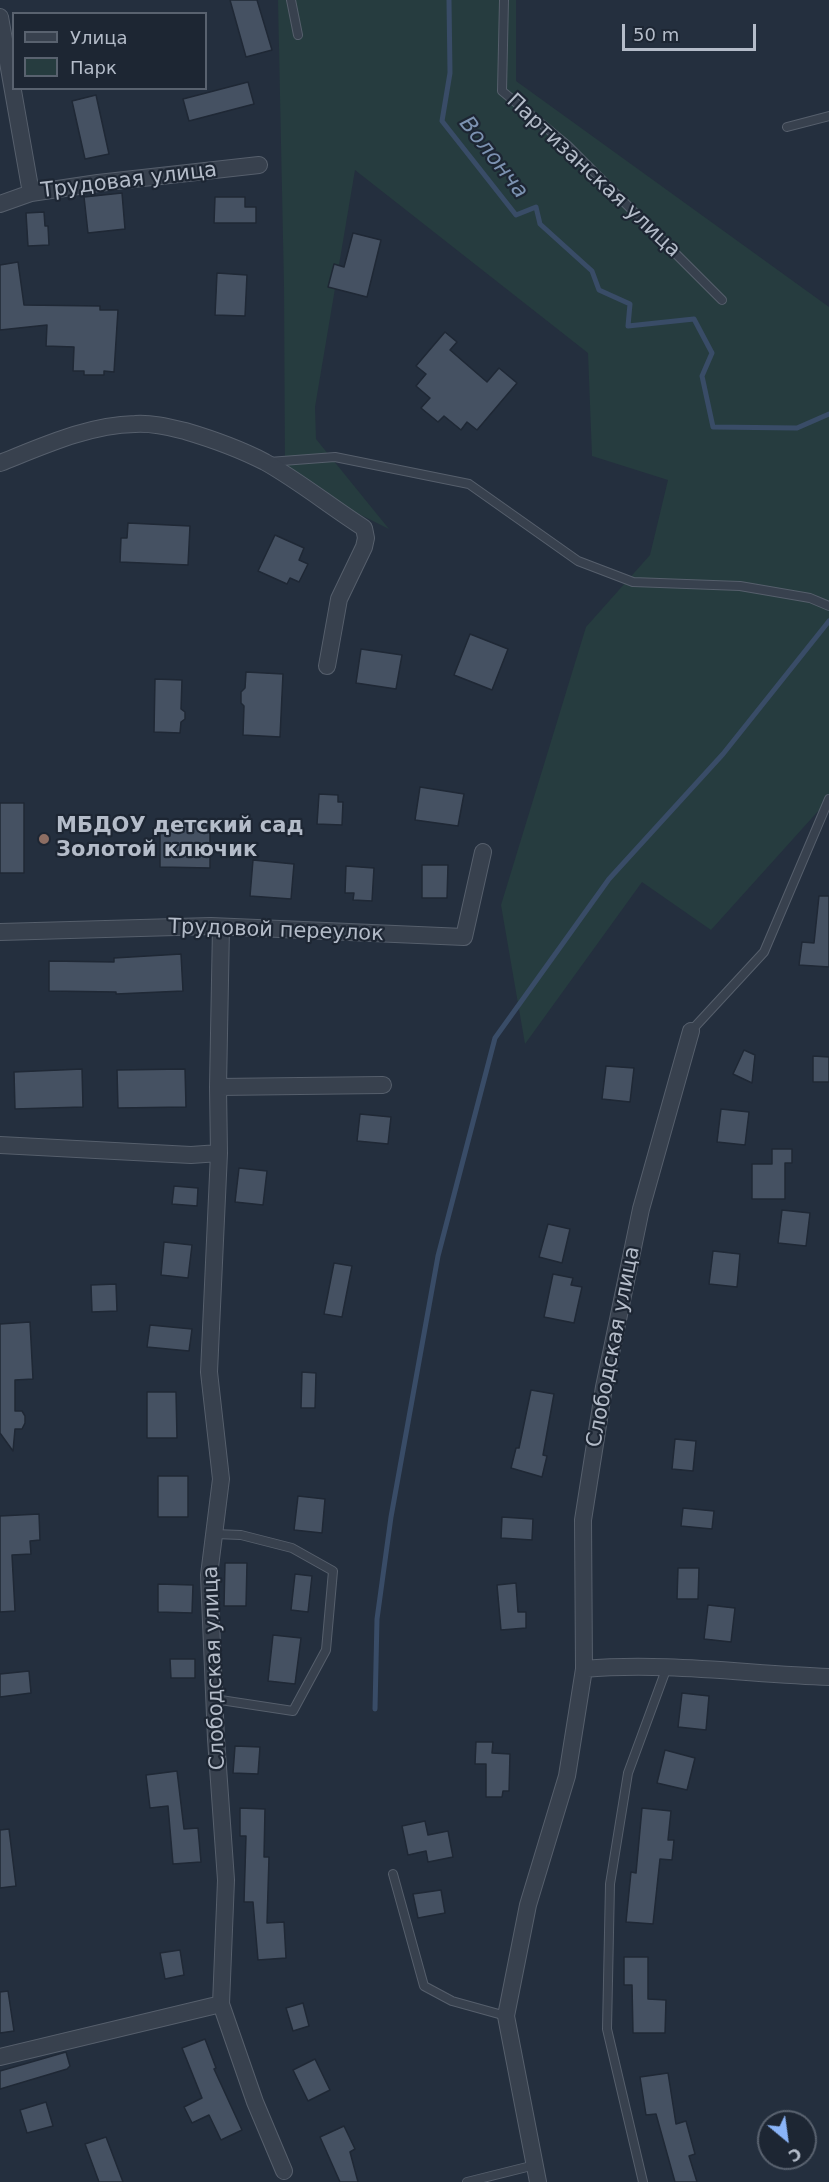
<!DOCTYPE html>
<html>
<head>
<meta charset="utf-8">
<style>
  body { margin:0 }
  #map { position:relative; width:829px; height:2182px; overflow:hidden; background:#242f3e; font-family:"DejaVu Sans",sans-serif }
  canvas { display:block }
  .legend { position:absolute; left:12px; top:12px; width:195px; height:78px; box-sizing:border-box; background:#1d2633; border:2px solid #59626f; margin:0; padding:8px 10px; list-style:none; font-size:18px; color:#b4bcc9 }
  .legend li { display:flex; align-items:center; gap:12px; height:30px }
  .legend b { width:30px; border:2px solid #59626f }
  .north { position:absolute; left:757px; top:2110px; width:60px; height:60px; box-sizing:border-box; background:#1d2633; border:2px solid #59626f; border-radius:50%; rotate:151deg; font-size:16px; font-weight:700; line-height:24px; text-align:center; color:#b4bcc9 }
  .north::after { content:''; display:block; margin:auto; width:21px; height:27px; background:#8ab4f8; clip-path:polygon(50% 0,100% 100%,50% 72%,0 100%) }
  .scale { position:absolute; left:622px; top:24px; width:134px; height:27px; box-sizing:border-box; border:3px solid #b4bcc9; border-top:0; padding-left:8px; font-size:18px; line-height:21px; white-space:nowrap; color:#b4bcc9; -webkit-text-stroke:4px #1d2633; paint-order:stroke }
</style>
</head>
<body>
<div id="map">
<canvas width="829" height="2182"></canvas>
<ul class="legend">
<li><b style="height:8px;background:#38414e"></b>Улица</li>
<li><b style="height:16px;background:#263c3f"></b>Парк</li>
</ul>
<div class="north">С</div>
<div class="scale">50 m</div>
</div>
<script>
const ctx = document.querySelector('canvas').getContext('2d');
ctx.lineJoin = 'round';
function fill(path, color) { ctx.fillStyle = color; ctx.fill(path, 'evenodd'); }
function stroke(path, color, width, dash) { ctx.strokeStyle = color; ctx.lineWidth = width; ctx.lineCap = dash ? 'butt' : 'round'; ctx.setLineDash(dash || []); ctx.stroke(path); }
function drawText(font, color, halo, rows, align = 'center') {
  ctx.font = font + ' "DejaVu Sans",sans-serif'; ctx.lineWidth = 4.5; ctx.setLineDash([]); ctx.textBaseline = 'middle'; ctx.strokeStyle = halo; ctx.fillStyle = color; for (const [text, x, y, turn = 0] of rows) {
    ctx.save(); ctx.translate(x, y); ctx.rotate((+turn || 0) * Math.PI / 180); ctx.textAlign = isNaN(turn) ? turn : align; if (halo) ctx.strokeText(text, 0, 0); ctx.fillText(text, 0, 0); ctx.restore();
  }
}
fill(new Path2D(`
  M278,0H516V81L829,307V799L711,930L642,882L525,1044L501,905L586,627L650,555L668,480L592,456L588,353L355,170L315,407L316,439L389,529L285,477L284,286Z`), '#263c3f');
stroke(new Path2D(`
  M449,0L450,73L442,121L516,215L536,207L540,224L592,271L599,290L630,304L628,326L694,319L712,353L702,376L713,427L797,428L829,414
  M375,1709L377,1619L391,1517L438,1256L495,1038L609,879L723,754L829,621`), '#394c67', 5);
const building = new Path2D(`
  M230,0H257L272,50L246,57Z
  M248,82L254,104L189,121L183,99Z
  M96,95L109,154L85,159L72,101Z
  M122,193L125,229L88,233L84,197Z
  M215,197H245V207H256V223H214Z
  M44,212L45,226H48L49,245L28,246L26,213Z
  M353,233L381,240L367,297L328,287L334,264L344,267Z
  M18,262L24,305L100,306V310H118L114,372L104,371V375H84V371H73L74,347L46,346L47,325L0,330V265Z
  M217,273L247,275L245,316L215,315Z
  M445,332L457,342L450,350L487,382L499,368L517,383L477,430L467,422L461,430L444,416L438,422L421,408L430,398L416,386L426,374L416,366Z
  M128,523L190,526L188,565L120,562L121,538H127Z
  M275,535L304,548L299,560L308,564L299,582L290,578L287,584L258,571Z
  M470,634L508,649L492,690L454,675Z
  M361,649L402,655L396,689L356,683Z
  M246,672L283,674L280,737L243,735L244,706L241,703V692L245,688Z
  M155,679L182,680L181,709L185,712V719L181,722L180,733L154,732Z
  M420,787L464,794L458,826L415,820Z
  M319,794L338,795V802H343L342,825L317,824Z
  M0,803H24V873H0Z
  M160,821L210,822V868L160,867Z
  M253,860L294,864L291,899L250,896Z
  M422,865H448L447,898H422Z
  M346,866L374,868L372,901L353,900L354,893H345Z
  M819,896H829V967L799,965L802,942L814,943Z
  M181,954L183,991L116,994V992L49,991V961L114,962V958Z
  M744,1050L755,1055L752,1083L733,1074Z
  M813,1056L829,1057V1082H813Z
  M606,1066L634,1068L630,1102L602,1099Z
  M82,1069L83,1107L15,1109L14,1072Z
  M185,1069L186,1107L118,1108L117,1070Z
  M721,1109L749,1112L745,1145L717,1142Z
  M360,1114L391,1117L388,1144L357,1141Z
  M772,1149H792V1163H785V1199H752V1164H772Z
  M239,1168L267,1171L263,1205L235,1202Z
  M174,1186L198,1188L197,1206L172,1204Z
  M782,1210L810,1213L806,1246L778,1243Z
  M548,1224L570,1229L562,1263L539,1257Z
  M164,1242L192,1245L188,1278L161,1275Z
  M713,1251L740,1254L737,1287L709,1284Z
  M334,1263L352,1266L342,1317L324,1314Z
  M553,1274L573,1278L571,1285L582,1287L574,1323L544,1317Z
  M116,1284L117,1311L92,1312L91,1285Z
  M30,1322L33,1379L15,1380V1411H22L25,1416V1423L22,1429H15L13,1451L0,1433V1324Z
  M150,1325L192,1329L189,1351L147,1347Z
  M302,1372L316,1373L315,1408H301Z
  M531,1390L554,1394L543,1455L547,1456L542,1477L511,1468L516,1448H519Z
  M147,1392H176L177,1438H147Z
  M675,1439L696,1441L693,1471L672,1469Z
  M158,1476H188V1517H158Z
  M298,1496L325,1499L322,1533L294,1530Z
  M683,1508L714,1511L712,1529L681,1526Z
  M39,1514L40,1540L30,1541L31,1554L12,1555L15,1611L0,1612V1516Z
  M502,1517L533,1519L532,1540L501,1538Z
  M225,1563H247L246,1606H224Z
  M678,1568H699L698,1599H677Z
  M295,1574L312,1576L308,1612L291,1610Z
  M516,1583L518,1612H526V1628L501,1630L497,1585Z
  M158,1584L193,1585L192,1613L158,1612Z
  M708,1605L735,1608L731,1642L704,1639Z
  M273,1635L301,1638L295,1684L268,1681Z
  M170,1659H195V1678H171Z
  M29,1671L31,1693L0,1697V1674Z
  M682,1693L709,1696L706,1730L678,1727Z
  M476,1742H493L492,1753L510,1754L509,1791H503L502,1797H486V1764H475Z
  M235,1746L260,1747L258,1774L233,1773Z
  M665,1750L695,1758L687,1790L657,1783Z
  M177,1771L184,1829L198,1828L201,1862L173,1864L168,1806L150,1808L146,1775Z
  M240,1808L265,1809L264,1857H269L267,1923L284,1922L286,1958L258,1960L253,1902H244L246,1836H240Z
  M642,1808L671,1811L668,1840H674L672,1860L660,1859L653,1924L626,1922L631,1872L636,1873Z
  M425,1821L428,1835L448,1831L453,1857L428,1862L426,1851L408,1855L402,1826Z
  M9,1829L16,1886L0,1888V1830Z
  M441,1890L445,1913L418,1918L413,1894Z
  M180,1950L184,1975L165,1979L160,1953Z
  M624,1957H648V1999L666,2000L665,2033H633L632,1985H624Z
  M8,1991L14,2031L0,2033V1992Z
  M303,2003L309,2026L293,2031L286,2008Z
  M205,2039L216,2068L214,2069L242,2130L221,2140L209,2115L192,2123L184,2107L202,2098L182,2048Z
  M66,2052L70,2066L67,2069L0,2089V2071Z
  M315,2059L330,2090L308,2101L293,2070Z
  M668,2073L676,2124L686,2121L695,2154L689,2156L697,2182H675L656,2114L646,2115L640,2077Z
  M46,2102L53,2126L27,2133L20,2110Z
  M344,2126L355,2149L350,2152L358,2182H340L320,2137Z
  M106,2137L123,2182H99L85,2144Z`);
fill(building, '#455162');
stroke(building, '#1f2835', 1.5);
const service = new Path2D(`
  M291,0L298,35
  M504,0L502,91L567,145L722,300
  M787,127L829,116
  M269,462L335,457L469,484L578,561L633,582L740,586L810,598L829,606
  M691,1031L764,952L829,799
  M214,1699L293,1711L326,1650L333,1571L292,1548L241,1535L215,1534
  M393,1874L424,1986L452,2001L506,2016
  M467,2182L535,2165
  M643,2182L607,2029L610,1884L628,1773L667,1667`);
const minor = new Path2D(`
  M0,17L31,193
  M0,204L31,193L98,183L259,165
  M0,463C43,446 88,425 135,424C152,423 168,427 185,431C212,439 240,449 265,462C299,481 331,507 364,528L366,538L364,547L339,599L327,666
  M0,932L211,926L464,937L483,852
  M218,1087L221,927
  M0,1145L191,1155L219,1153L218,1087L383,1085
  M219,1153L209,1372L221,1479L209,1575L216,1739L226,1880L221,2004L255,2102L284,2171
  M584,1669C666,1662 747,1674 829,1677
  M0,2057L221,2004
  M538,2182L506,2016L528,1905L567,1776L584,1669L583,1520L604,1387L641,1209L691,1031`);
stroke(service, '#565f6c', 10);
stroke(minor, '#565f6c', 18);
stroke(service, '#38414e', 8);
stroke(minor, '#38414e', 16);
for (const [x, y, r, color] of [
  [44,839,6,"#8d6e63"]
]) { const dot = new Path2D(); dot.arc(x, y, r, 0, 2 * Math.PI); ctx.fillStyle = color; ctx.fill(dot); stroke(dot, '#1d2633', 2); }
drawText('21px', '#b4bcc9', '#1d2633', [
  ["Партизанская улица",593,176,43],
  ["Трудовая улица",129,181,-7],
  ["Трудовой переулок",276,931,2],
  ["Слободская улица",614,1347,-79],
  ["Слободская улица",215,1668,-92]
]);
drawText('bold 21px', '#b4bcc9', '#1d2633', [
  ["МБДОУ детский сад",56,827],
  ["Золотой ключик",56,851]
], 'left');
drawText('italic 22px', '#7c92b1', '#1d2633', [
  ["Волонча",493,158,52]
]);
</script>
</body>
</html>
